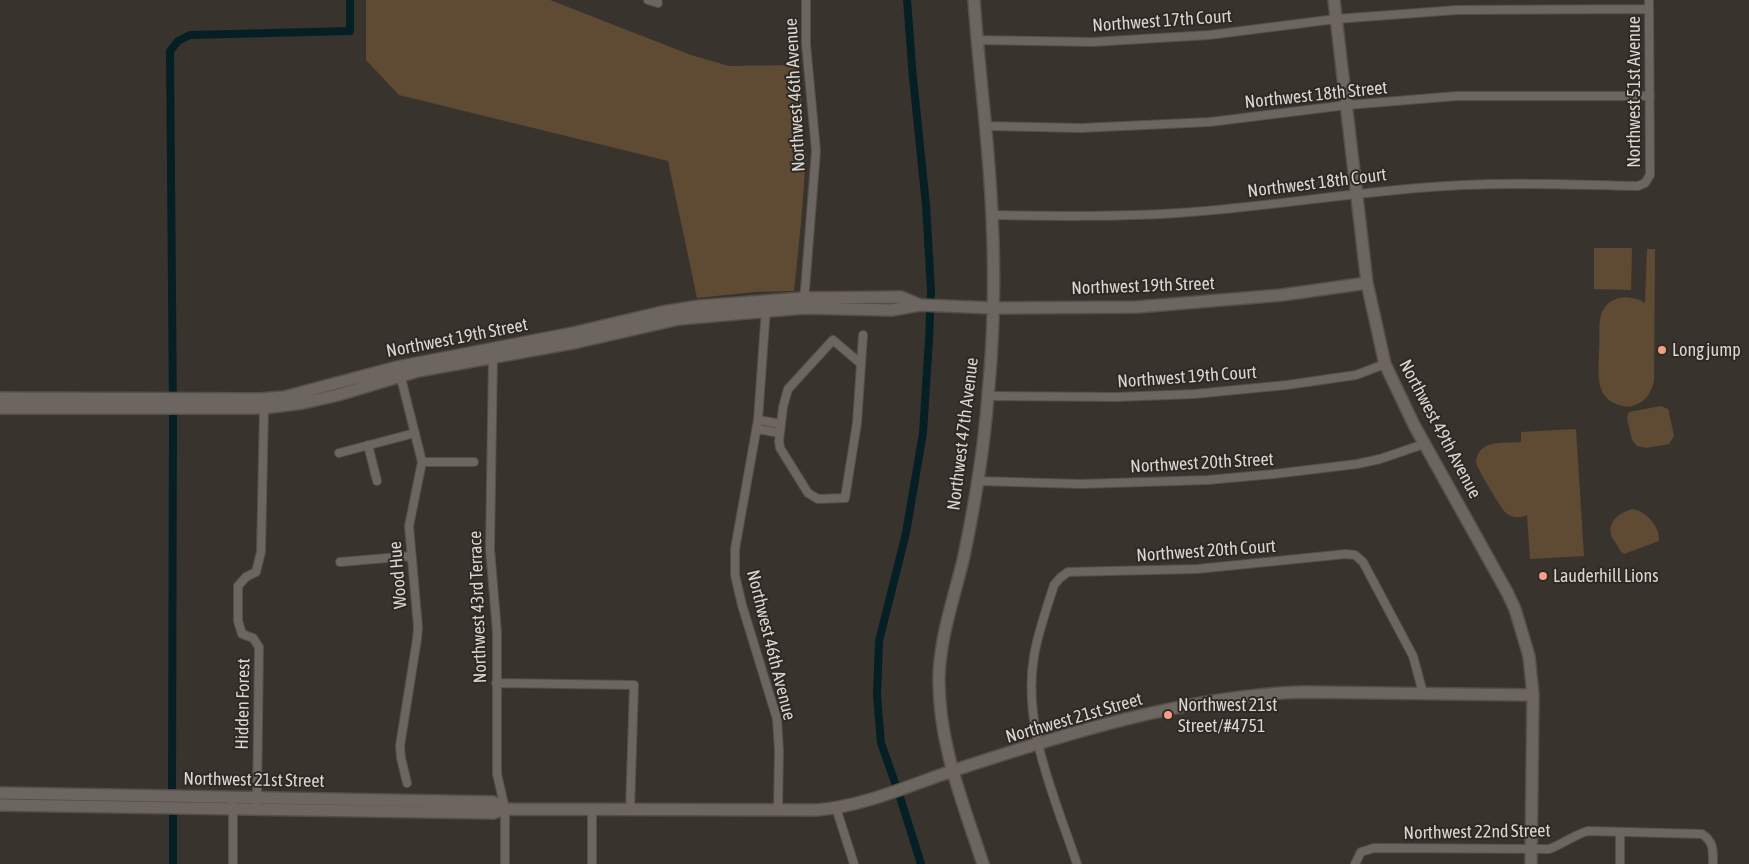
<!DOCTYPE html>
<html>
<head>
<meta charset="utf-8">
<style>
  body { margin:0 }
  canvas { display:block; background:#39332d }
</style>
</head>
<body>
<canvas width="1749" height="864"></canvas>
<script>
const ctx = document.querySelector('canvas').getContext('2d');
ctx.lineJoin = 'round';
function fill(path, color) { ctx.fillStyle = color; ctx.fill(path, 'evenodd'); }
function stroke(path, color, width, dash) { ctx.strokeStyle = color; ctx.lineWidth = width; ctx.lineCap = dash ? 'butt' : 'round'; ctx.setLineDash(dash || []); ctx.stroke(path); }
function drawText(font, color, halo, rows, align = 'center') {
  ctx.font = font + ' "Asap Condensed",sans-serif'; ctx.lineWidth = 4; ctx.setLineDash([]); ctx.textBaseline = 'middle'; ctx.strokeStyle = halo; ctx.fillStyle = color; for (const [text, x, y, turn = 0] of rows) {
    ctx.save(); ctx.translate(x, y); ctx.rotate((+turn || 0) * Math.PI / 180); ctx.textAlign = isNaN(turn) ? turn : align; if (halo) ctx.strokeText(text, 0, 0); ctx.fillText(text, 0, 0); ctx.restore();
  }
}
fill(new Path2D(`
  M366,0H550L691,55L729,66L798,65L806,157L801,223L794,291L754,292L697,298L668,161L399,95L366,60Z
  M1594,248H1632L1631,290L1594,289Z
  M1647,249H1655L1654,381C1651,393 1645,403 1632,406C1626,407 1619,406 1614,403C1594,393 1599,369 1599,350C1600,339 1598,326 1601,315C1607,295 1630,293 1645,303Z
  M1661,406L1668,409L1669,413L1674,436L1669,444L1646,448L1637,446L1632,440L1627,418L1629,412Z
  M1576,429L1584,556L1530,559L1527,515C1520,518 1512,519 1505,512C1501,508 1476,467 1476,462C1476,457 1479,451 1483,448C1492,441 1510,443 1521,442V432Z
  M1633,509C1647,512 1660,527 1659,541L1624,554C1620,551 1619,549 1617,545C1615,541 1611,538 1611,534C1608,519 1622,512 1633,509Z`), '#5f4a33');
stroke(new Path2D(`
  M907,0L913,78L926,205L931,290L929,339L923,433L906,533L879,641L877,695L881,743L900,797L921,864
  M172,790L173,415L170,51L178,41L190,35L350,31V0
  M173,816V864`), '#061f25', 8);
const street = new Path2D(`
  M648,0L658,3
  M977,40L1092,42L1209,35L1336,19L1457,10L1649,9
  M986,126L1081,128L1210,122L1347,105L1457,96H1650
  M992,215C1054,216 1116,217 1178,213C1273,207 1368,189 1464,185C1522,182 1580,185 1638,186L1645,183L1650,175L1649,0
  M804,302L816,151L806,44V0
  M766,308L758,420L735,549V575L742,605L777,719L779,751L778,810
  M493,355L490,549L497,632V774L505,809V864
  M860,363L833,340L788,389L783,407L779,441L780,448L808,493L818,499L845,498L857,423L863,335
  M400,374L422,462L409,526L418,627L417,639L400,746L401,758L407,783
  M988,396L1116,397L1194,394L1287,385L1356,375L1385,364
  M758,420L781,424
  M757,429L780,433
  M368,445L377,481
  M339,453L415,433
  M422,462H474
  M978,481L1081,484L1207,480L1274,474L1357,464L1380,459L1424,444
  M340,562L411,556
  M496,683L634,685L630,810
  M257,802L259,647L253,638L242,634L238,621V586L246,577L256,572L261,552L264,408
  M836,808L854,864
  M233,864V804
  M592,864V809
  M1077,864C1055,798 1022,727 1034,656C1038,632 1047,608 1054,585L1060,578L1068,572L1197,569L1346,554L1355,555L1363,562L1413,656L1423,693
  M1355,864L1361,852L1374,848L1549,849C1563,844 1574,835 1588,831L1702,834C1714,842 1713,850 1713,864
  M1620,864V832`);
const secondary = new Path2D(`
  M974,0C979,72 989,143 992,215C995,275 994,335 988,395C984,449 975,503 964,556C955,595 940,636 939,677C938,742 963,803 983,864
  M1334,0L1367,283L1385,364L1414,425L1507,592L1515,609L1529,656L1533,695L1531,864
  M0,398L260,399L284,397L397,367L573,333L662,312L700,306L804,298L901,297L920,305
  M0,408H264L303,403L338,395L418,371L578,342L679,319L804,308L892,310L920,305L994,308L1137,307L1282,295L1367,283
  M0,793L493,802L505,809
  M0,805L493,813L505,809L817,810C864,806 908,786 952,771C1061,735 1189,695 1304,692L1533,695`);
stroke(street, '#544f4a', 10);
stroke(secondary, '#544f4a', 14);
stroke(street, '#6d6660', 8);
stroke(secondary, '#6d6660', 11);
for (const [x, y, r, color] of [
  [1662,350,5,"#f39f84"],
  [1543,576,5,"#f39f84"],
  [1168,715,5,"#f39f84"]
]) { const dot = new Path2D(); dot.arc(x, y, r, 0, 2 * Math.PI); ctx.fillStyle = color; ctx.fill(dot); stroke(dot, '#2f2924', 2); }
drawText('18px', '#d9d5d1', '#2f2924', [
  ["Northwest 17th Court",1162,21,-4],
  ["Northwest 51st Avenue",1634,92,-90],
  ["Northwest 46th Avenue",795,95,-93],
  ["Northwest 18th Street",1316,95,-6],
  ["Northwest 18th Court",1317,183,-7],
  ["Northwest 19th Street",1143,286,-2],
  ["Northwest 19th Street",457,338,-11],
  ["Northwest 19th Court",1187,377,-4],
  ["Northwest 49th Avenue",1440,429,62],
  ["Northwest 47th Avenue",963,434,-83],
  ["Northwest 20th Street",1202,463,-3],
  ["Northwest 20th Court",1206,551,-4],
  ["Wood Hue",398,575,-95],
  ["Northwest 43rd Terrace",478,607,-92],
  ["Northwest 46th Avenue",771,645,76],
  ["Hidden Forest",243,704,-89],
  ["Northwest 21st Street",1074,718,-16],
  ["Northwest 21st Street",254,780,1],
  ["Northwest 22nd Street",1477,832,-1]
]);
drawText('18px', '#d9d5d1', '#2f2924', [
  ["Long jump",1672,350],
  ["Lauderhill Lions",1553,576],
  ["Northwest 21st",1178,705],
  ["Street/#4751",1178,726]
], 'left');
</script>
</body>
</html>
